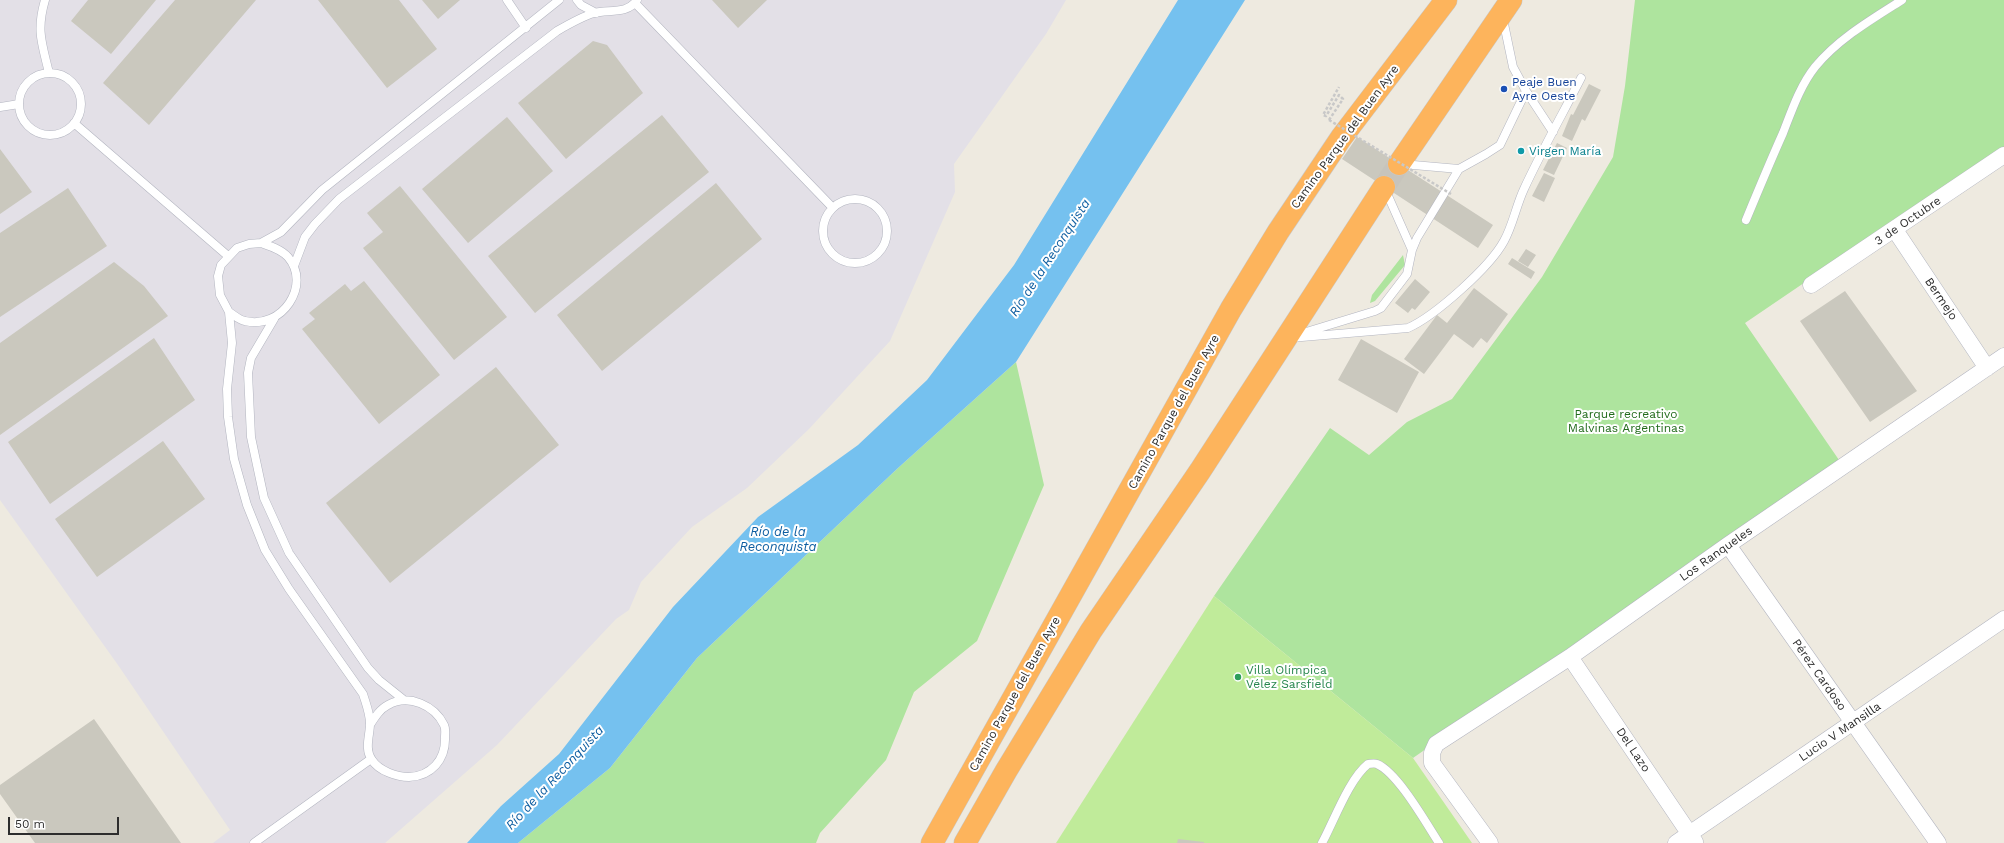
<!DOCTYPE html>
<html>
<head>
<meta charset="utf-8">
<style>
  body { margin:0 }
  #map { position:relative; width:2004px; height:843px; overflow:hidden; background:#eeeae0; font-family:"Work Sans",sans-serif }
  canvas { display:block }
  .scale { position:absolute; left:8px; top:817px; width:111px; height:18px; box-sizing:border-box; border:2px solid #2d2d2d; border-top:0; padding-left:5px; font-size:12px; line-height:14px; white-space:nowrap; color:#2d2d2d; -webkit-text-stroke:3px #fff; paint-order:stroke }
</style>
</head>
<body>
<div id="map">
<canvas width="2004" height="843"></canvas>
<div class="scale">50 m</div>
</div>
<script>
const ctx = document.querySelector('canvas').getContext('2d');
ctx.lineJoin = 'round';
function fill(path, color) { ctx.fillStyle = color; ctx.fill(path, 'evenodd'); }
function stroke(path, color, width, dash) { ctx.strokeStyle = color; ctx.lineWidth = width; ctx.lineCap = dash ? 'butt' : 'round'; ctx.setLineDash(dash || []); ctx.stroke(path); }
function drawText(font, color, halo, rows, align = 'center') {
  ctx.font = font + ' "Work Sans",sans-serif'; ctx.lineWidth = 4; ctx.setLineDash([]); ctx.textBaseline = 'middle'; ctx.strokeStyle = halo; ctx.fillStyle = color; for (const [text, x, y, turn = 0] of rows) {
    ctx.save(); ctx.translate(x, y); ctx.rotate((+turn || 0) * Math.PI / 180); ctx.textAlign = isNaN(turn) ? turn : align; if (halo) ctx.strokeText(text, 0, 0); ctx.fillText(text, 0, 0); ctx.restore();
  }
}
fill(new Path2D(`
  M0,0H1066L1046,34L954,164L955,192L890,341L809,429L747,488L692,527L641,582L629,610L616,619L497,745L385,843H213L230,830L118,665L0,500Z`), '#e3e0e7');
fill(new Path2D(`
  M1635,0H2004V147L1745,323L1839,460L1413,758L1214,596L1330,428L1369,455L1407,422L1452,399L1542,277L1613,157L1625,86Z
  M1403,255L1405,265L1375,301L1370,303L1372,295Z
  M1016,362L1044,485L977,641L914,692L886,760L820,833L816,843H518L610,768L697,658L898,468Z`), '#aee49e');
fill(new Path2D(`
  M1214,596L1413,758L1472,843H1056Z`), '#c0eb9a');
fill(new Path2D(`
  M1178,0H1245L1016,362L898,468L697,658L610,768L518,843H467L501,806L559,754L673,607L758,517L858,445L927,380L1014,265Z`), '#75c1ef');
fill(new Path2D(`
  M88,0H156L111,54L71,21Z
  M175,0H256L149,125L103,83Z
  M318,0H399L437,49L387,88Z
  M422,0H460L438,19Z
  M712,0H767L738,28Z
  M593,41L607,45L643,93L566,159L518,103Z
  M1589,84L1601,90L1585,121L1582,119L1572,141L1562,136L1571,114L1573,115Z
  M662,115L709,172L535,313L488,256Z
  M507,117L553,171L468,243L422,189Z
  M1357,137L1493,225L1478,248L1342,159Z
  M1557,143L1567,148L1554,175L1543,170Z
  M0,149L32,192L0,214Z
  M1544,173L1555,178L1544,202L1532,196Z
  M716,183L762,239L602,371L557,315Z
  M400,186L507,317L454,360L363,248L383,232L367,213Z
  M68,188L107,246L0,317V233Z
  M1526,249L1536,255L1528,267L1518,261Z
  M1512,258L1535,272L1531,279L1508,264Z
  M114,262L144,286L168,316L0,435V343Z
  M1415,279L1430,292L1415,310L1412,308L1408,313L1395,303Z
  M364,281L440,375L379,424L302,329L315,319L309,313L345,284L351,291Z
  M1474,288L1508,314L1487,343L1481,338L1473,348L1454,334L1424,374L1404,359L1437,315L1447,323Z
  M1845,291L1917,391L1870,422L1800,321Z
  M154,338L195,400L50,504L8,442Z
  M1361,339L1419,372L1397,413L1338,380Z
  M496,367L559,445L390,583L326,503Z
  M163,441L205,499L97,577L55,519Z
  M94,719L181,843H35L0,794V785Z
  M1178,839L1204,842V843H1177Z`), '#cac8be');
stroke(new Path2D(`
  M1384,187L1399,164`), '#c7c4bc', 22, [22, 11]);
const lane = new Path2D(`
  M45,0C36,31 42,43 49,73
  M507,0L526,28
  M577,0L581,5L596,13
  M635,3L832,207
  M19 104a31 31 0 1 1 62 0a31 31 0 1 1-62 0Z
  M1526,91L1553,132
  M0,107L19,104
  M74,123L228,256
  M1402,164L1459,169L1486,154L1500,145L1526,91L1513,67L1503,19
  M823 231a32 32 0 1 1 64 0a32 32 0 1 1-64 0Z
  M1746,220C1758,191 1770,162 1783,133C1792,110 1800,86 1815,67C1838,39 1872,19 1902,0
  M1412,250L1417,238L1459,169
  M294,266L305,237L315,224L339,199L557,31C569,24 581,17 594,13C608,9 627,15 637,0
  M229,312C234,315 239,320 245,321C282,330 312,285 288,257C281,249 270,246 261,243
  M274,319L251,358L248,373L251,437L264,498L289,553L368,668L379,680L404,700
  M1303,333L1375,311L1381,308L1407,274L1412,250L1385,189
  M1290,338L1408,328C1435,316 1490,267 1504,241C1513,225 1516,206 1524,189C1541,152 1562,115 1581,78
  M370,725C375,717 380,709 388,705C409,693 435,706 444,725C446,729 445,733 445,737C446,760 431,776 409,777C397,777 379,771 372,760C364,749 370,735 370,724C370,713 366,704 363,694L289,589L265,550L247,505L234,459L228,417L227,389L232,343L229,312L220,295L218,276L221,265L237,248L249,244L261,243L281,232L322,190L559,0
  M254,843L371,759
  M1322,843C1334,821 1349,779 1368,764C1370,764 1374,763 1377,764C1398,773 1426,823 1439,843`);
const street = new Path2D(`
  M1895,230L1987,368
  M1811,285L2004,155
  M1728,545L1938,843
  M1570,657L1695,842
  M1490,843L1432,763V753L1436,744L1570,657L1728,545L2004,356
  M1676,843L2004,619`);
const highway = new Path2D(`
  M1399,164L1511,0
  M932,843L1231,309L1278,232L1341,138L1446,0
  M965,843L1006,771L1091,631L1200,471L1384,187`);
stroke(lane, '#b3b5c0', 9);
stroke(street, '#b3b5c0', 17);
stroke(highway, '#c8c8c8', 23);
stroke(new Path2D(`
  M1329,120L1343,99L1339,95L1326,116L1323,115L1339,87`), '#c8c8c8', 2.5, [3, 2]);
stroke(lane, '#fff', 8);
stroke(street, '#fff', 16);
stroke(highway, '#fdb45c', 22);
stroke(new Path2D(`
  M1329,120L1451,194`), '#c8c8c8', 2.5, [3, 2]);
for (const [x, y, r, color] of [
  [1504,89,4,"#1a4fb4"],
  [1521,151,4,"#0f9aa8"],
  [1238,677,4,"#2e9e5b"]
]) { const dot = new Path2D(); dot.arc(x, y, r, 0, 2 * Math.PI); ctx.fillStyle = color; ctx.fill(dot); stroke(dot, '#fff', 1.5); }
drawText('12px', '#164399', '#fff', [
  ["Peaje Buen",1512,82],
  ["Ayre Oeste",1512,96]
], 'left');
drawText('12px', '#2d2d2d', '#fff', [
  ["Camino Parque del Buen Ayre",1345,137,-54],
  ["3 de Octubre",1908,221,-34],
  ["Bermejo",1941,299,56],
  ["Camino Parque del Buen Ayre",1174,412,-61],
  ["Los Ranqueles",1716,554,-35],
  ["Pérez Cardoso",1819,675,55],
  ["Camino Parque del Buen Ayre",1015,694,-61],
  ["Lucio V Mansilla",1840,732,-34],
  ["Del Lazo",1633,750,56]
]);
drawText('12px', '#0d838f', '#fff', [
  ["Virgen María",1529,151]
], 'left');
drawText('12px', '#236c1c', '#fff', [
  ["Parque recreativo",1626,414],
  ["Malvinas Argentinas",1626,428]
]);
drawText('12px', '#27864d', '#fff', [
  ["Villa Olímpica",1246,670],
  ["Vélez Sarsfield",1246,684]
], 'left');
drawText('italic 13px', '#0e5ea1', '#fff', [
  ["Río de la Reconquista",1050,258,-57],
  ["Río de la",778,532],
  ["Reconquista",778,547],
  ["Río de la Reconquista",555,778,-47]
]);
</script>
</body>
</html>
